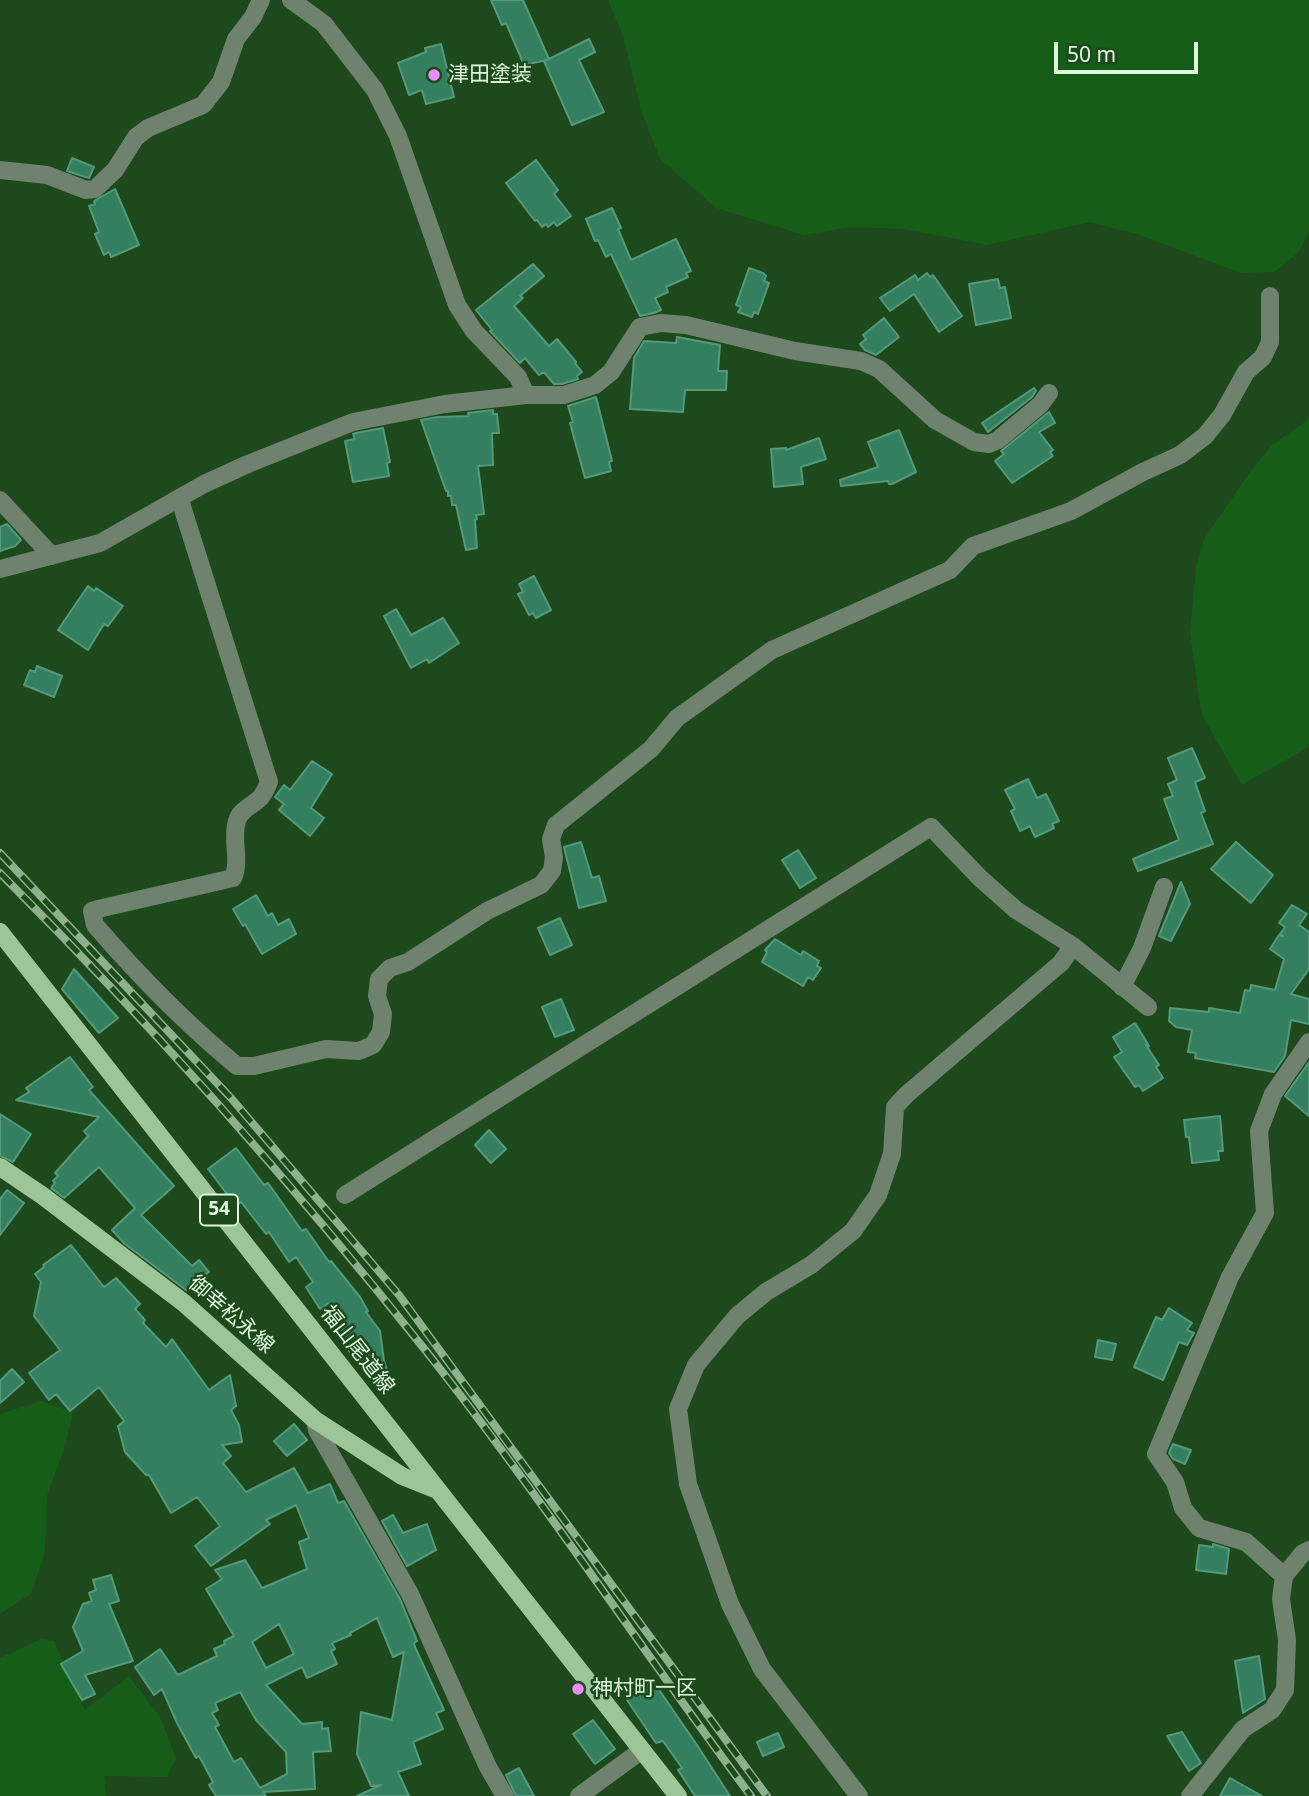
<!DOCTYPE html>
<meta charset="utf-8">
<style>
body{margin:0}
#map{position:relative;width:1309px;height:1796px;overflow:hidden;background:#1d491c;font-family:"Noto Sans",sans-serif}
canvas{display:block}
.scale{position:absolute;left:1054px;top:42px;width:144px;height:32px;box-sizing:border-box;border:4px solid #dff8dd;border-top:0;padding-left:9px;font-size:21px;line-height:24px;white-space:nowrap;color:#dff8dd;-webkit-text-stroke:5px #1d491c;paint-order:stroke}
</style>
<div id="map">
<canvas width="1309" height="1796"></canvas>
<div class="scale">50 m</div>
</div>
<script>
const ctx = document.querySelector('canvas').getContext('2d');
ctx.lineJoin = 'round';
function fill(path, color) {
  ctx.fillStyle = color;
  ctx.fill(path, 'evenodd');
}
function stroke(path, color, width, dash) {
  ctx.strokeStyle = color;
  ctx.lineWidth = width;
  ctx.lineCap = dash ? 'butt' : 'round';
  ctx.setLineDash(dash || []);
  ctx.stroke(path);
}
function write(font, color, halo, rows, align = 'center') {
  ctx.font = font + ' "Noto Sans","Noto Sans JP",sans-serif';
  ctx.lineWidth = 5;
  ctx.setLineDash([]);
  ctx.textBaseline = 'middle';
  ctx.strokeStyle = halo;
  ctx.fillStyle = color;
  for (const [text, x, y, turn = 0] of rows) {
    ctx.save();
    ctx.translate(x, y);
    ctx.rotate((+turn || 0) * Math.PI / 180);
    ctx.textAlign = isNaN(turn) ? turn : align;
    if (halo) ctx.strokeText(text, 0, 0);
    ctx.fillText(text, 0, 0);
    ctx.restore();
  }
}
const green = new Path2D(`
 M608,0H1309V231L1298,253L1274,272L1241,273L1137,234L1090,222L987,245L904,229L852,227L804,235L716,208L660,159L642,113L623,36Z
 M1309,419V747L1242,785L1204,719L1200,704L1190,632L1196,567L1204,539L1252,469L1272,445Z
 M41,1401L73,1412L65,1446L47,1496L45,1552L31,1594L0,1614V1414Z
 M41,1639L54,1641L85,1710L129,1676L160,1717L176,1758L167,1777L104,1776L106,1796H0V1658Z`);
const building = new Path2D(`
 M491,0H523L549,59L589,39L595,52L579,60L604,112L572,125L544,61L547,60L524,65L506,23L502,25Z
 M441,44L454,97L426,104L422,90L409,95L398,63L426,52L425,48Z
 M72,158L94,167L89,178L67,171Z
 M536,160L558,190L554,194L571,216L557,226L554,222L548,227L546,224L542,227L537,220L535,221L506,183Z
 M115,189L139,245L111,257L109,252L104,255L95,234L99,232L89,206L95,204L94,201Z
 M612,208L621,228L618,229L631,260L676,239L691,271L686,273L688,277L666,287L668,292L655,298L661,310L654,313L640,316L611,254L606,257L598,240L595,241L586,219Z
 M533,264L544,276L520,296L523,298L514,306L549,346L557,339L576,362L575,363L582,372L577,376L578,379L562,384H554L544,372L539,375L525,358L520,363L490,331L492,330L476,310Z
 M749,268L763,273L766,276L764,281L769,283L758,314L754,312L752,317L738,312L741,307L736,305Z
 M927,273L930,277L933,275L962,316L939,332L914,294L890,311L880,298L915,275L918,280Z
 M998,279L1000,288L1005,287L1011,318L976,325L969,284Z
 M884,318L899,337L876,355L865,350L860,344L866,339L863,335Z
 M677,337L720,345L718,371H727L726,390H685L683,412L630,409L634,358L644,341L676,343Z
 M1034,388L1036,391L1032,397L988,432L982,423Z
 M596,397L612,461L609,462L611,471L585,478L570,423L573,422L568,406Z
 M493,410V414H497L499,433H492L493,465L478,466L484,514L476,515L477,519L475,520L477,548L466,550L456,505H452L451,496H448V491H446L421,420L438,417L469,416L468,413Z
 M1049,412L1055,423L1039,432L1053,450L1050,452L1053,456L1012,483L995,461L1004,454L1001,451Z
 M383,428L390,462L387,463L389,476L353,482L345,441L355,439L353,434L356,433Z
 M899,430L916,472L892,484H889L888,481L841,486L840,480L878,467L868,442Z
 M819,438L826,459L801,467L803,484L774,487L771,449L786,448V450Z
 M7,524L21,540L15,546L0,551V527Z
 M534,576L551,610L536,618L533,613L529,615L518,594L523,592L519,584Z
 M88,586L94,591L96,588L123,606L108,626L104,624L88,650L58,630Z
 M396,609L411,635L443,618L459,643L429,663L427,659L411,668L384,616Z
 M37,666L62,676L54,697L24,685L30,670L35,672Z
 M1192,748L1205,778L1195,782L1205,811L1201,813L1213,844L1138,871L1133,859L1179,840L1164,799L1173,796L1168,784L1177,780L1168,758Z
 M312,761L332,774L311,808L324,818L310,836L279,810L284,804L275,797L284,785L290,790Z
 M1028,779L1037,798L1046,794L1059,821L1052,824L1054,828L1035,837L1030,826L1020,831L1011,811L1015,809L1005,790Z
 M581,842L592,878L599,876L606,901L579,908L564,847Z
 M1236,842L1273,875L1251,903L1211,869Z
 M798,850L816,878L800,888L782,860Z
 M1181,882L1190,904L1171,941L1159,936Z
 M256,895L268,916L272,913L278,925L289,919L296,934L262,954L245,924L243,926L233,909Z
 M1292,905L1307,914L1299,925L1309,932V969L1291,994L1309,999V1024L1291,1020L1285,1056L1274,1072L1195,1058L1196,1053L1188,1052L1192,1030L1176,1027L1169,1021L1170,1008L1209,1012V1008L1240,1013L1245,990L1250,991L1251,985L1275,990L1284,959L1270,949L1279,935L1283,936L1280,934L1285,927L1279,923Z
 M560,918L572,945L550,955L538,928Z
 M775,939L801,955L803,951L819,961L817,966L821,968L813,980L808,977L803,986L762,962L767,952L765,950Z
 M74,969L118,1018L99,1033L62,989Z
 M561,999L574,1030L555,1037L542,1007Z
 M1135,1023L1149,1046L1146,1045L1159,1065L1156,1067L1163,1078L1143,1091L1139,1085L1135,1087L1114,1057L1122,1052L1113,1037Z
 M70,1057L93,1087L89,1090L174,1186L141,1215L192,1266L199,1260L209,1272L186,1290L125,1244L112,1230L135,1208L99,1167L64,1198L51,1188L55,1183L53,1181L58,1176L55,1173L88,1136L84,1131L99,1117L16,1100L29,1092L26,1088Z
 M1309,1062V1116L1285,1096Z
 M0,1114L31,1134L13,1162L0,1156Z
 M1220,1116L1223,1151H1218L1219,1160L1192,1163L1189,1137H1186L1184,1120Z
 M489,1130L506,1149L491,1163L475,1145Z
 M236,1148L264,1185L268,1183L302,1231L306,1229L329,1262L331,1261L360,1297L368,1311L366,1312L380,1331L384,1361L393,1387L378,1390L336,1333L344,1328L329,1303L320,1309L306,1287L313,1282L296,1257L289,1262L269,1232L266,1234L241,1202L236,1206L208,1169Z
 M7,1190L24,1203L0,1235V1199Z
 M71,1245L104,1287L116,1278L140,1304L135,1309L145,1320L143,1323L166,1347L172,1339L209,1390L230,1375L236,1406L231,1410L239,1425L242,1442L222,1445L231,1456L223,1463L246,1492L294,1468L308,1493L330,1484L338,1503L344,1501L400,1599L417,1641L414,1643L415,1647L444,1710L436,1713L443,1729L413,1742L421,1764L398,1772L409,1796H357L381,1785L371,1786L357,1754L361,1712L392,1720L404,1652L393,1657L377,1618L350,1633L351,1635L332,1643L335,1649L331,1651L337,1664L307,1678L302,1667L266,1685L302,1724L322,1722V1729L328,1728L331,1751L313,1752L315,1789L263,1792L266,1796H216L209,1785L213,1782L199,1756L196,1758L177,1723L162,1689L154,1695L135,1667L160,1649L178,1675L217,1656L214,1649L225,1644L224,1641L234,1636L206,1589L222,1579L215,1570L245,1560L262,1588L307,1569L299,1542L309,1538L296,1505L266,1520L270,1524L211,1566L195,1546L220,1526L197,1497L171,1513L149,1475H146L125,1452L118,1426L124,1421L99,1387L70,1411L56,1394L49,1400L29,1373L60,1350L34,1316L41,1282L35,1274L44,1267L43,1265ZM279,1624L294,1654L266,1668L252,1642ZM240,1692L256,1720L286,1752L287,1774L260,1788L241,1758L234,1762L215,1727L219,1725L212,1713L218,1710L215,1703Z
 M1169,1308L1192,1323L1187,1330L1194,1333L1187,1345L1179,1342L1163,1380L1134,1367L1156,1317L1162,1320Z
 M1098,1340L1116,1344L1112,1360L1095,1357Z
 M12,1369L24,1382L0,1403V1381Z
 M294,1424L307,1440L287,1456L274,1441Z
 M1173,1444L1191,1450L1185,1464L1173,1459L1169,1453Z
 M393,1515L403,1533L427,1524L436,1550L407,1566L382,1521Z
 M1213,1544L1229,1549L1226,1574L1196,1570L1199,1545L1213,1547Z
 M111,1575L119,1601L109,1604L133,1661L85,1675L95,1694L82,1700L61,1664L83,1651L73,1627L83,1604L92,1601L89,1593L96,1590L93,1580Z
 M1259,1656L1265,1699L1243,1713L1235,1661Z
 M653,1681L695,1742L730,1796H695L678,1770L682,1768L663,1741L656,1743L627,1700Z
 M593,1720L615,1749L595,1764L573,1734Z
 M1182,1732L1201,1763L1189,1771L1167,1736Z
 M778,1733L784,1747L763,1756L757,1742Z
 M519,1768L534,1796H516L506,1775Z
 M1230,1778L1262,1796H1220Z`);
const minor = new Path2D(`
 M291,0L324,24L375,90L398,136L457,305L474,331L518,377L526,395
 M0,170L47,175L86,190L95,189L115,170L136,137L148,128L203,105L221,82L236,39L253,17L261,0
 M0,500L52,556
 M180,500L269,782C267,787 264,793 261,797C253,806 240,809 237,821C231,840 241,860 233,878L98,909L92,911L95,925C139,976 185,1023 237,1066H254L326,1049L359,1051L373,1045L381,1032L383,1014L377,996L379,979L390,968L408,962L487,911L541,885L552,871L554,857L551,839L556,825L651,749L677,718L772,650L950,570L973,546L1071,511L1143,472L1180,455L1205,436L1222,415L1246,372L1263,357L1270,342V296
 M0,569L100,543L204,484L248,464L353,422L445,404L526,395H564L595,385L611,372L640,327L661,323L686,325L795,351L861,361L879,369L935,420L974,442L989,444L998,440L1040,405L1049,393
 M1122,987L1142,948L1164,887
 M345,1195L931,827L980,878L1016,910L1073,946L1148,1007
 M315,1420L317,1430L410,1594L488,1767L505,1796
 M1284,1576L1246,1542L1199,1528L1183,1508L1175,1482L1156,1454L1230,1277L1265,1213L1259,1131L1273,1094L1309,1042
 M579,1796L642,1750
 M859,1796L762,1669L730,1604L688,1484L678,1409L696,1365L737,1316L766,1292L811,1265L853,1231L878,1195L892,1154L895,1107L906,1095L1061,963L1073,946
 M1190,1796L1243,1729L1272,1710L1285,1690L1287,1640L1281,1599L1284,1576L1303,1553L1309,1550`);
const major = new Path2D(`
 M0,932L678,1796
 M0,1167L43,1196L184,1303L315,1420L402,1476L437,1490`);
const rail = new Path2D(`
 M0,853L231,1098L399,1295L767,1796
 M0,873C151,1024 293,1184 426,1351C540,1495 641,1649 751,1796`);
const markers = [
 [434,75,7,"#ed8cf9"],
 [578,1689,7,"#ed8cf9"]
];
const shields = [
 [219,1210,38]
];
const shieldNames = [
 ["54",219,1210]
];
const poiNames = [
 ["津田塗装",448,75],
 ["神村町一区",592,1689]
];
const streetNames = [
 ["御幸松永線",231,1315,41],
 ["福山尾道線",357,1350,52]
];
fill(green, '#165d17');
fill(building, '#347f60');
stroke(building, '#539a7a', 2);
stroke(minor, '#6e826d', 18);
stroke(major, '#9cc599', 18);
stroke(rail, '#8fb08d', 8);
stroke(rail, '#1d491c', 5, [16]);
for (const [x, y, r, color] of markers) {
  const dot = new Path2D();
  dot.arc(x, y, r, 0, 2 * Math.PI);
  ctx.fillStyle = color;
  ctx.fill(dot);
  stroke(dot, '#1d491c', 2.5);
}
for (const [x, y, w] of shields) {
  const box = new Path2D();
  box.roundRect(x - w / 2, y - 15.5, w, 31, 5);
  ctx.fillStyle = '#1d491c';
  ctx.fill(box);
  stroke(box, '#dff8dd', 2);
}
write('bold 19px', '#dff8dd', null, shieldNames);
write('21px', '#dff8dd', '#1d491c', poiNames, 'left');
write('21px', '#dff8dd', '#1d491c', streetNames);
</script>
